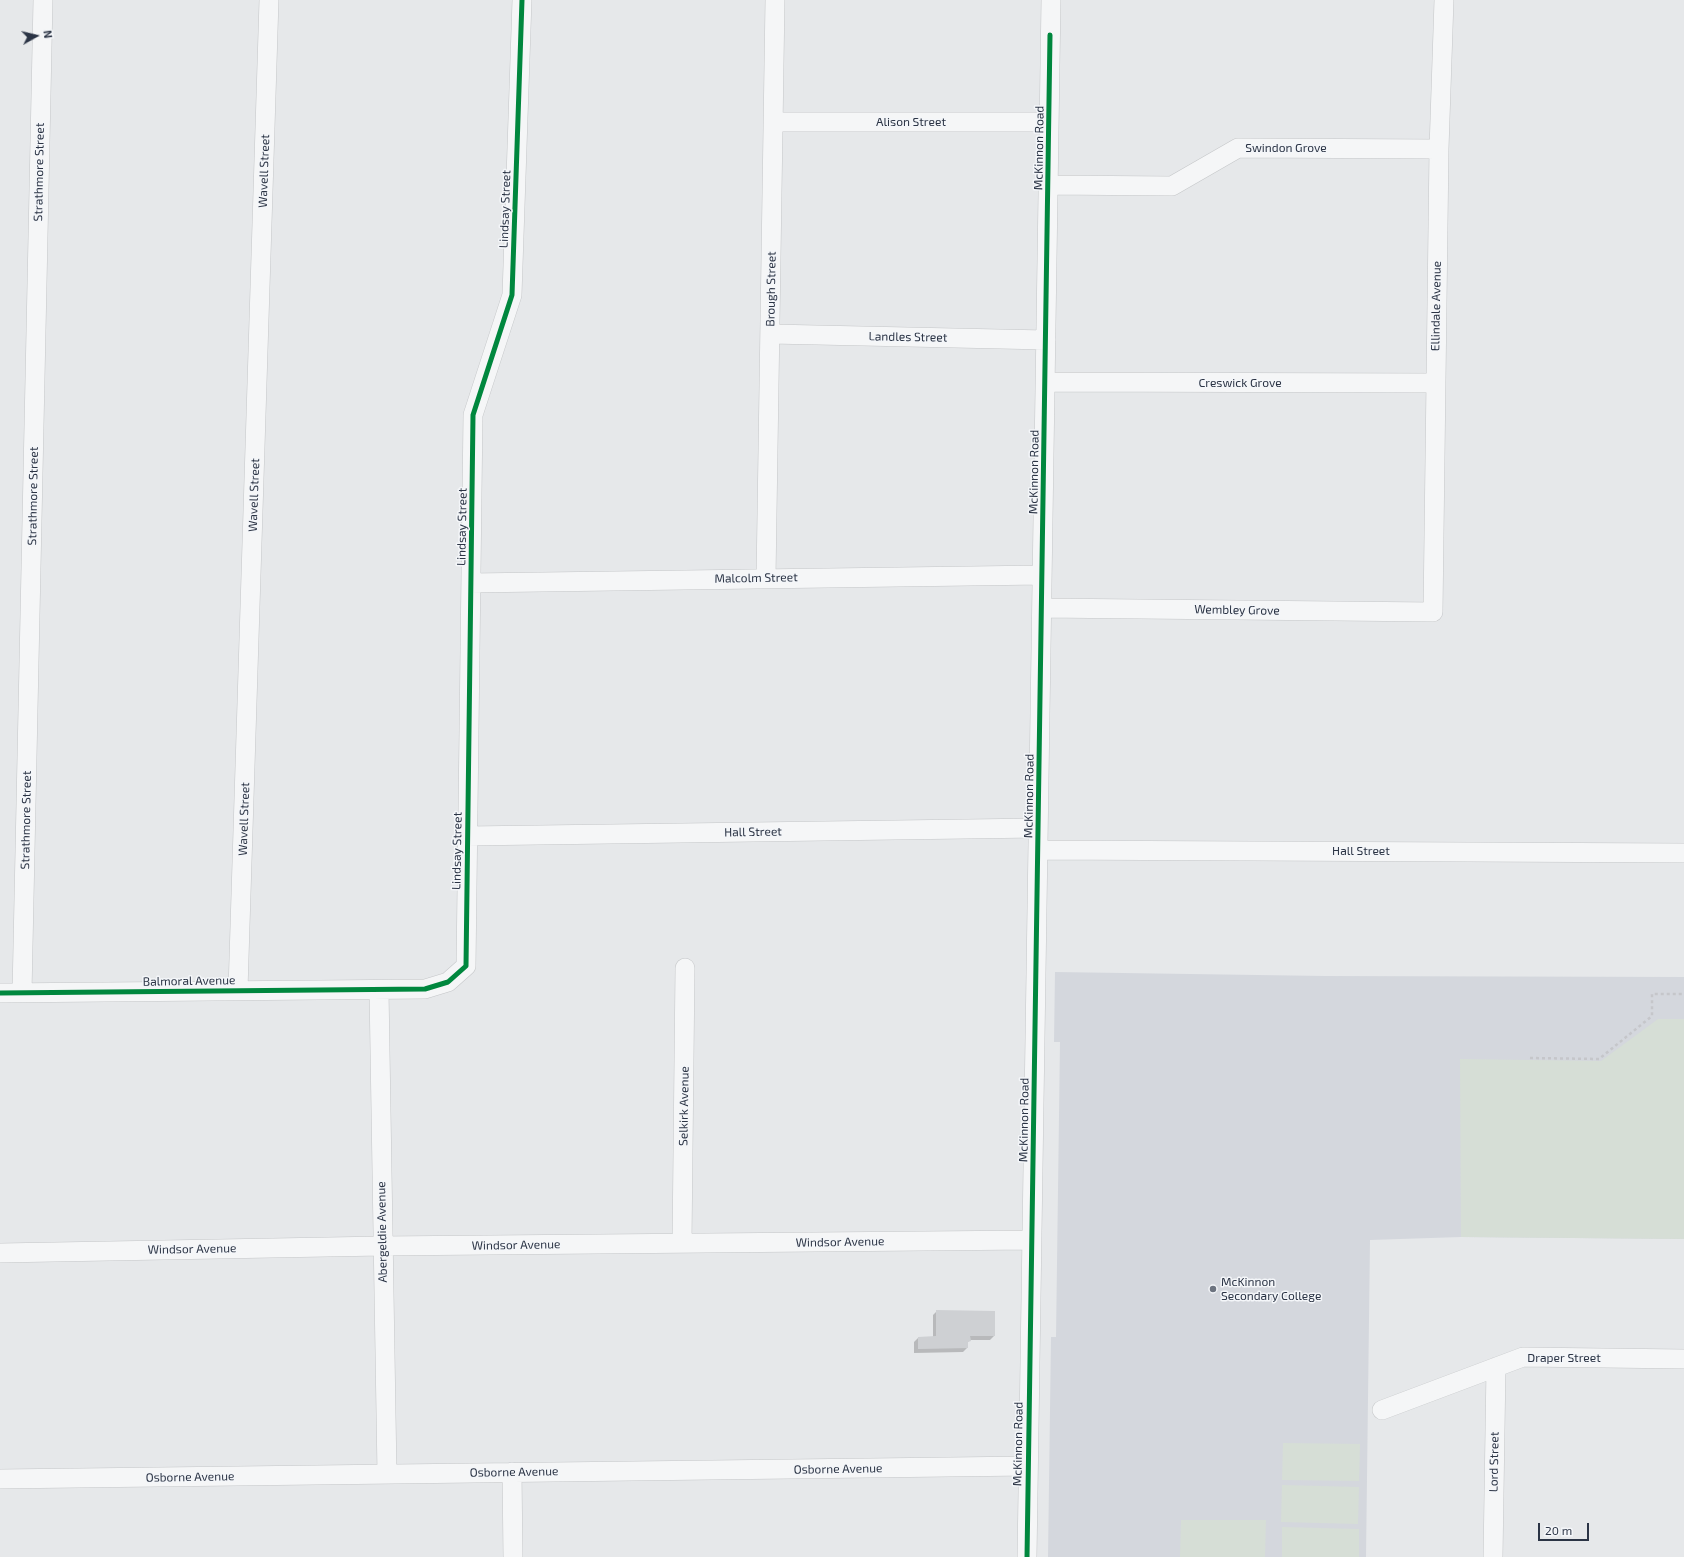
<!DOCTYPE html>
<style>
body{margin:0}
#map{position:relative;width:1684px;height:1557px;overflow:hidden;background:#e6e8ea;font-family:"Exo 2",sans-serif}
canvas{display:block}
.north{position:absolute;left:16px;top:16px;width:40px;height:40px;-webkit-text-stroke:3px #f4f6f9;paint-order:stroke;rotate:82deg;font-size:11px;font-weight:700;line-height:16px;text-align:center;color:#2b3445}
.north::after{content:'';display:block;margin:auto;width:14px;height:18px;background:#2b3445;clip-path:polygon(50% 0,100% 100%,50% 72%,0 100%)}
.scale{position:absolute;left:1538px;top:1523px;width:51px;height:18px;box-sizing:border-box;border:2px solid #2b3445;border-top:0;padding-left:5px;font-size:12px;line-height:14px;white-space:nowrap;color:#2b3445;-webkit-text-stroke:3px #f4f6f9;paint-order:stroke}
</style>
<div id="map">
<canvas width="1684" height="1557"></canvas>
<div class="north">N</div>
<div class="scale">20 m</div>
</div>
<script>
const ctx = document.querySelector('canvas').getContext('2d');
ctx.lineJoin = 'round';
function fill(path, color) {
  ctx.fillStyle = color;
  ctx.fill(path, 'evenodd');
}
function stroke(path, color, width, dash) {
  ctx.strokeStyle = color;
  ctx.lineWidth = width;
  ctx.lineCap = dash ? 'butt' : 'round';
  ctx.setLineDash(dash || []);
  ctx.stroke(path);
}
function write(font, color, halo, rows, align = 'center') {
  ctx.font = font + ' "Exo 2",sans-serif';
  ctx.lineWidth = 3;
  ctx.setLineDash([]);
  ctx.textBaseline = 'middle';
  ctx.strokeStyle = halo;
  ctx.fillStyle = color;
  for (const [text, x, y, turn = 0] of rows) {
    ctx.save();
    ctx.translate(x, y);
    ctx.rotate((+turn || 0) * Math.PI / 180);
    ctx.textAlign = isNaN(turn) ? turn : align;
    if (halo) ctx.strokeText(text, 0, 0);
    ctx.fillText(text, 0, 0);
    ctx.restore();
  }
}
const built = new Path2D(`
 M1055,972L1325,976L1684,977V1239L1461,1237L1370,1240L1366,1557H1048L1051,1337H1056L1060,1042H1054Z`);
const green = new Path2D(`
 M1658,1019H1684V1239L1461,1237L1460,1059L1601,1061Z
 M1283,1443L1360,1444L1359,1481L1282,1480Z
 M1282,1485L1359,1487L1358,1524L1281,1522Z
 M1181,1520H1266L1265,1557H1180Z
 M1282,1527L1359,1529V1557H1282Z`);
const shadow = new Path2D(`
 M937,1311L994,1312V1336L990,1340H970L967,1343V1348L963,1352L914,1353V1342L918,1338L933,1337V1315Z`);
const building = new Path2D(`
 M936,1310L995,1311V1336H970L971,1341L968,1342V1348L918,1349V1337L936,1336Z`);
const path = new Path2D(`
 M1530,1058L1599,1059L1652,1016V994H1684`);
const minor = new Path2D(`
 M774,122H1049
 M1048,185L1172,186L1238,148L1439,149
 M771,334L1046,340
 M1045,382L1435,383
 M766,578L775,0
 M471,583L1042,575
 M1042,608L1433,612L1439,149L1444,0
 M468,836L1038,828
 M1038,850L1684,853
 M238,990L269,0
 M379,990L387,1474
 M0,993L425,989L448,982L466,966L473,415L512,295L522,0
 M22,993L43,0
 M682,1243L685,968
 M0,1253L382,1246L1032,1240
 M1382,1410L1523,1357L1684,1359
 M512,1472L513,1557
 M0,1479L1028,1466
 M1027,1557L1051,0
 M1493,1557L1496,1367`);
const cycleway = new Path2D(`
 M0,993L425,989L448,982L466,966L473,415L512,295L522,0
 M1027,1557L1050,35`);
const markers = [
 [1213,1289,4,"#6c737f"]
];
const streetNames = [
 ["Alison Street",911,122],
 ["McKinnon Road",1039,148,-89],
 ["Swindon Grove",1286,148],
 ["Wavell Street",264,171,-88],
 ["Strathmore Street",39,172,-89],
 ["Lindsay Street",505,209,-88],
 ["Brough Street",771,289,-89],
 ["Ellindale Avenue",1436,306,-89],
 ["Landles Street",908,337,1],
 ["Creswick Grove",1240,383],
 ["McKinnon Road",1034,472,-89],
 ["Wavell Street",254,495,-88],
 ["Strathmore Street",33,496,-89],
 ["Lindsay Street",462,527,-89],
 ["Malcolm Street",756,578,-1],
 ["Wembley Grove",1237,610,1],
 ["McKinnon Road",1029,796,-89],
 ["Wavell Street",244,819,-88],
 ["Strathmore Street",26,820,-89],
 ["Hall Street",753,832,-1],
 ["Lindsay Street",457,851,-89],
 ["Hall Street",1361,851],
 ["Balmoral Avenue",189,981,-1],
 ["Selkirk Avenue",684,1106,-89],
 ["McKinnon Road",1024,1120,-89],
 ["Abergeldie Avenue",382,1232,-91],
 ["Windsor Avenue",840,1242,-1],
 ["Windsor Avenue",516,1245,-1],
 ["Windsor Avenue",192,1249,-1],
 ["Draper Street",1564,1358],
 ["McKinnon Road",1018,1444,-89],
 ["Lord Street",1494,1462,-89],
 ["Osborne Avenue",838,1469,-1],
 ["Osborne Avenue",514,1472,-1],
 ["Osborne Avenue",190,1477,-1]
];
const poiNames = [
 ["McKinnon",1221,1282],
 ["Secondary College",1221,1296]
];
fill(built, '#d4d7dd');
fill(green, '#d6ded6');
fill(shadow, '#0003');
fill(building, '#ced0d3');
stroke(minor, '#c4c6c8', 20);
stroke(path, '#c5c6ca', 2.5, [3, 3]);
stroke(minor, '#f5f6f7', 19);
stroke(cycleway, '#00873e', 5);
for (const [x, y, r, color] of markers) {
  const dot = new Path2D();
  dot.arc(x, y, r, 0, 2 * Math.PI);
  ctx.fillStyle = color;
  ctx.fill(dot);
  stroke(dot, '#f4f6f9', 1.5);
}
write('12px', '#2b3445', '#f4f6f9', streetNames);
write('12px', '#2b3445', '#f4f6f9', poiNames, 'left');
</script>
